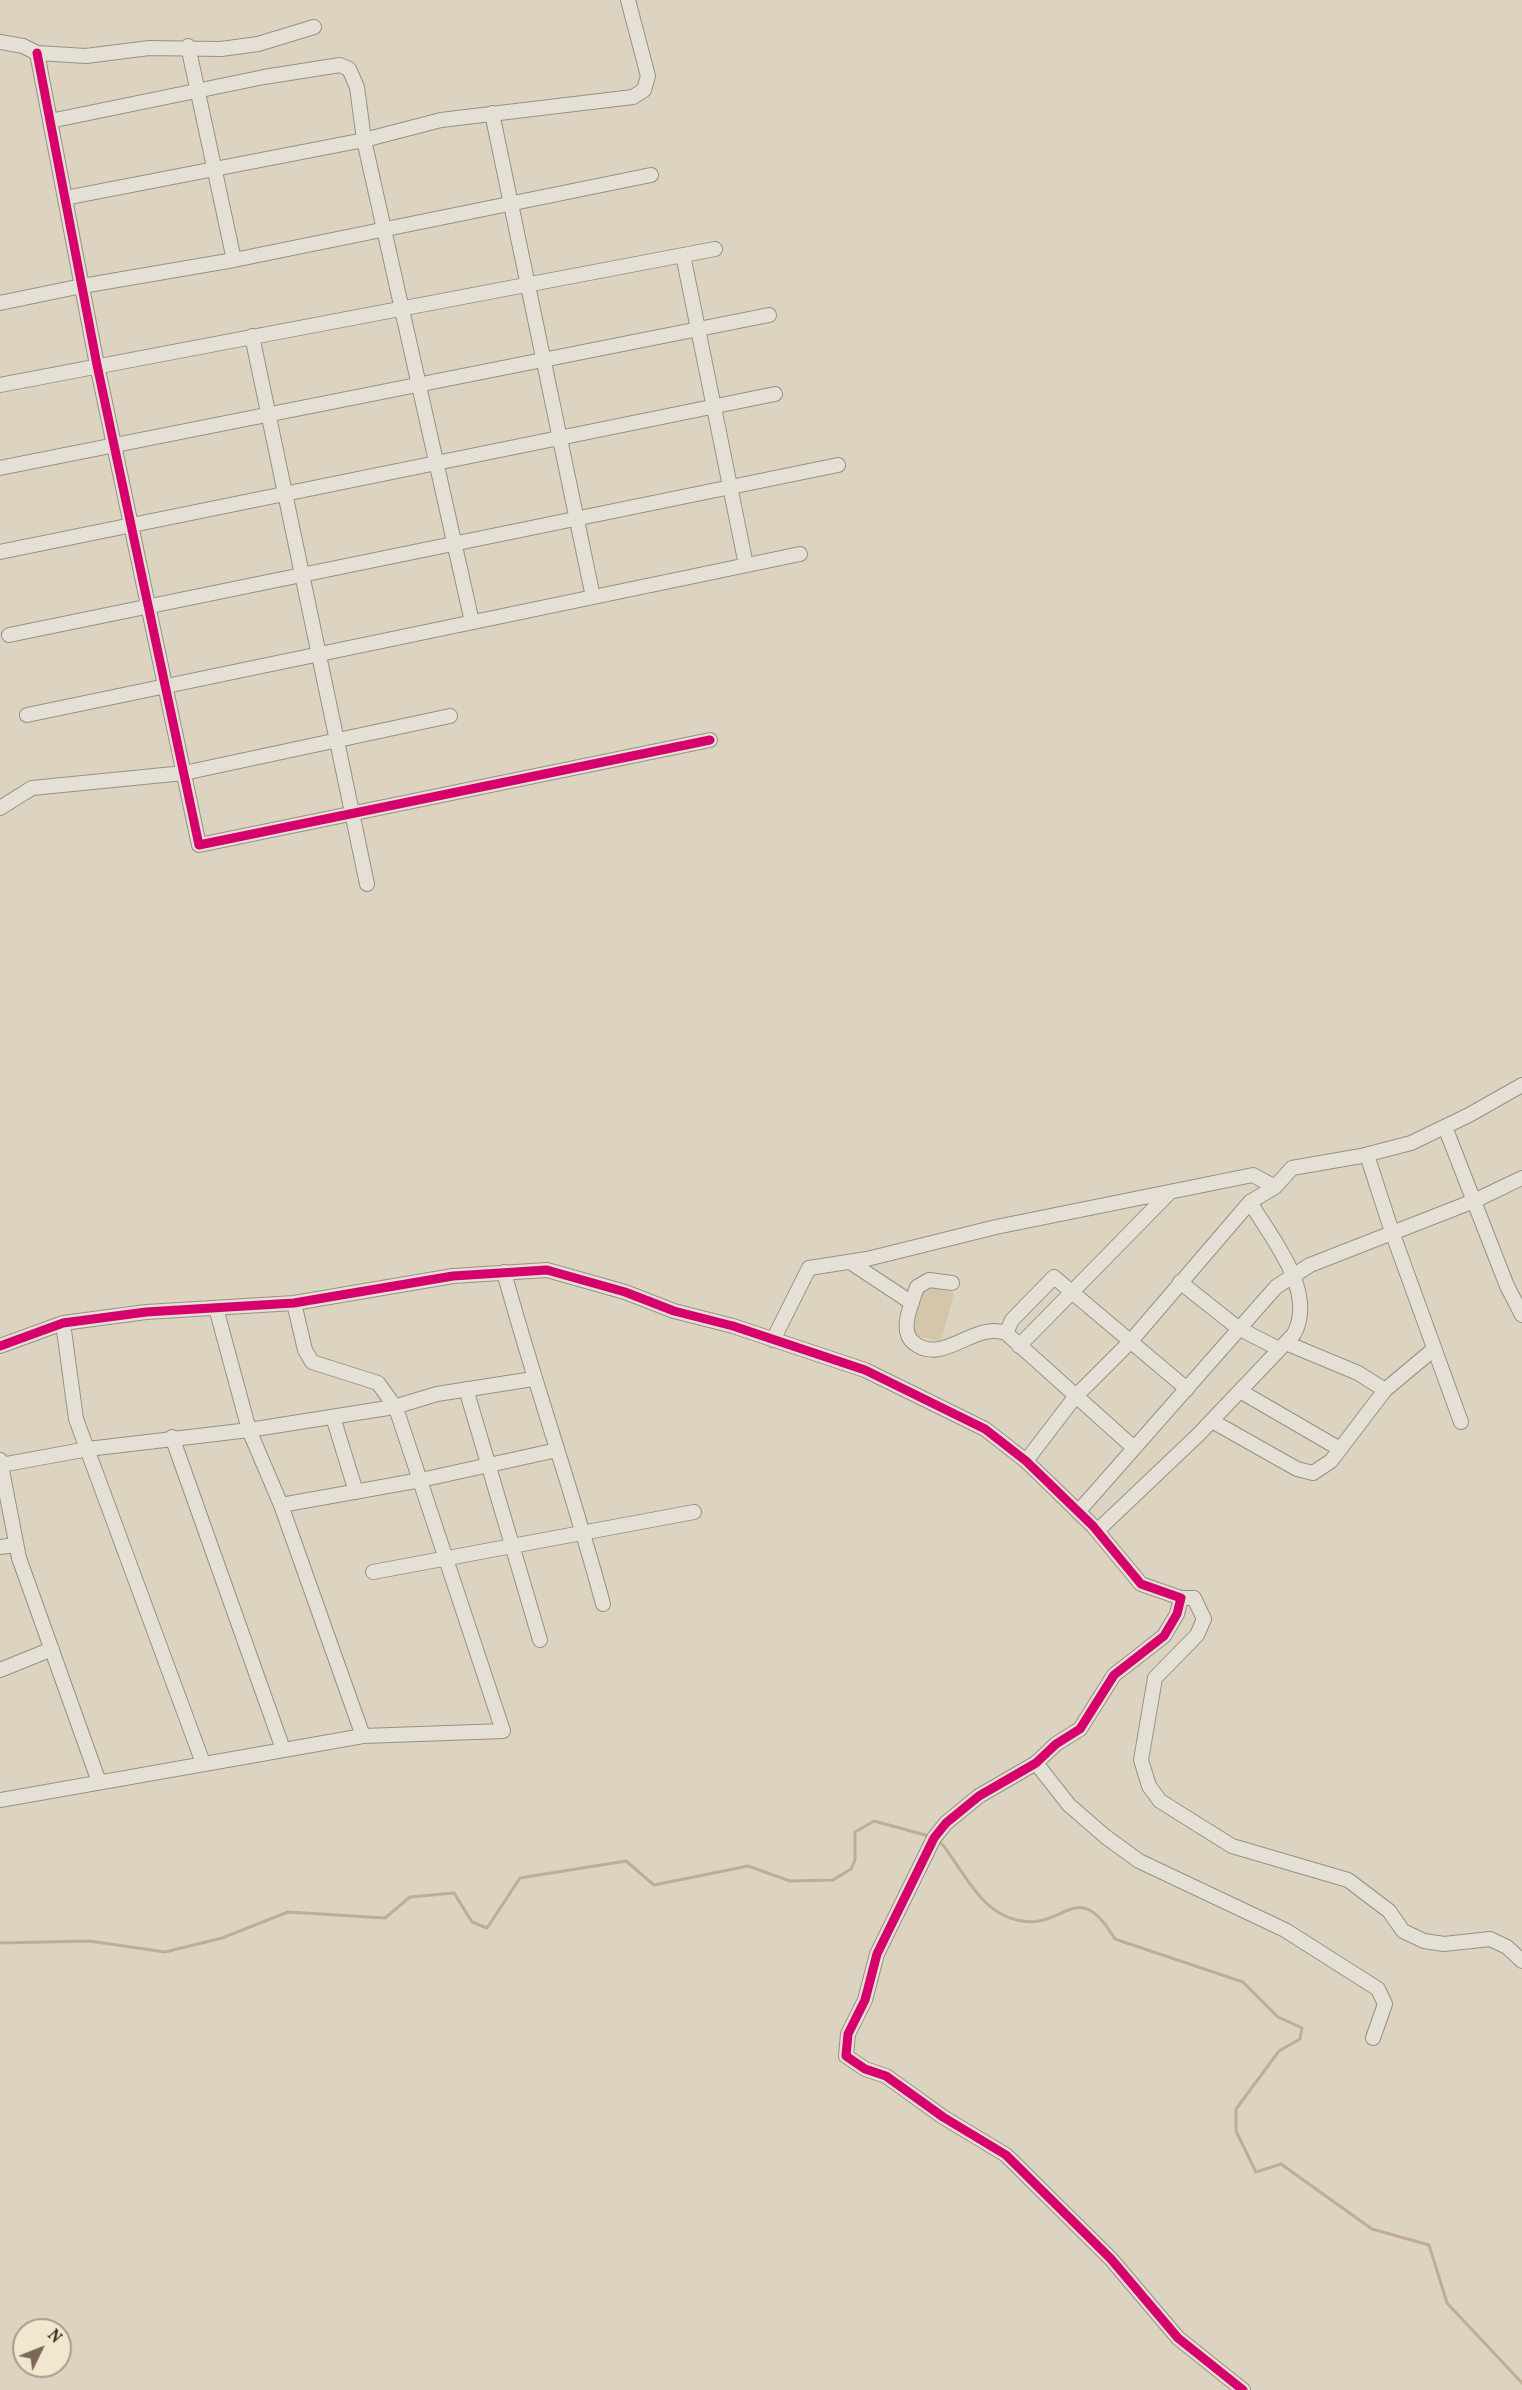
<!DOCTYPE html>
<style>
body{margin:0}
#map{position:relative;width:1522px;height:2390px;overflow:hidden;background:#dcd4c0;font-family:Vollkorn,serif}
canvas{display:block}
.north{position:absolute;left:12px;top:2318px;width:60px;height:60px;box-sizing:border-box;background:#f1e6ce;border:2px solid #ad9b89;border-radius:50%;rotate:47deg;font-size:16px;font-weight:700;line-height:24px;text-align:center;color:#462b21}
.north::after{content:'';display:block;margin:auto;width:21px;height:27px;background:#7a6659;clip-path:polygon(50% 0,100% 100%,50% 72%,0 100%)}
</style>
<div id="map">
<canvas width="1522" height="2390"></canvas>
<div class="north">N</div>
</div>
<script>
const ctx = document.querySelector('canvas').getContext('2d');
ctx.lineJoin = 'round';
function fill(path, color) {
  ctx.fillStyle = color;
  ctx.fill(path, 'evenodd');
}
function stroke(path, color, width, dash) {
  ctx.strokeStyle = color;
  ctx.lineWidth = width;
  ctx.lineCap = dash ? 'butt' : 'round';
  ctx.setLineDash(dash || []);
  ctx.stroke(path);
}
const green = new Path2D(`
 M923,1285L954,1293L941,1342L911,1334Z`);
const stream = new Path2D(`
 M937,1840C944,1844 948,1852 952,1858C970,1883 985,1913 1017,1920C1065,1932 1076,1874 1115,1939L1243,1982L1278,2017L1302,2028L1300,2039L1279,2051L1236,2109V2131L1256,2172L1281,2164L1372,2229L1429,2245L1447,2303L1522,2383
 M0,1943L89,1941L165,1952L222,1938L288,1912L385,1918L410,1897L454,1893L472,1922L487,1928L520,1878L626,1861L654,1885L748,1866L790,1881L833,1880L851,1869L855,1860V1832L874,1821L929,1836`);
const minor = new Path2D(`
 M0,42L23,46L37,53L86,56L149,48L221,49L258,44L314,27
 M188,46L234,260
 M37,53L97,365L199,845L710,740
 M492,113L593,597
 M50,121L264,77L340,65L349,69L357,87L364,140L441,120L633,97L644,90L648,76L628,0
 M65,198L364,140L472,622
 M683,255L746,565
 M0,303L82,286L234,260L651,175
 M252,336L367,884
 M0,385L715,249
 M0,468L769,315
 M0,552L775,394
 M9,635L838,465
 M27,715L800,554
 M0,808L32,788L184,773L450,716
 M1445,1127L1507,1286L1522,1315
 M1367,1155L1392,1232L1461,1422
 M850,1262L912,1303
 M504,1272C534,1383 573,1492 603,1604
 M1180,1282L1238,1328L1279,1349
 M952,1283L929,1280L917,1287C912,1303 898,1331 914,1343C943,1366 974,1321 1006,1333
 M216,1308L249,1430L281,1505L363,1736
 M63,1323L76,1419L203,1763
 M773,1340L809,1268L867,1259L996,1227L1253,1175L1275,1187L1292,1168L1361,1156L1411,1143L1469,1115L1522,1085
 M1286,1343L1358,1373L1385,1390
 M0,1346L63,1323L146,1312L294,1303L453,1276L547,1270L625,1292L674,1311L733,1326L865,1370L985,1429L1026,1461L1093,1526L1141,1584L1181,1598L1177,1614L1164,1636L1114,1675L1080,1729L1056,1744L1036,1763L979,1796L946,1823L934,1838L877,1954L865,2000L848,2034L846,2056L865,2069L886,2076L943,2117L1006,2155L1111,2259L1178,2338L1243,2390
 M1019,1346L1170,1192
 M466,1389L540,1640
 M1240,1391L1340,1449
 M333,1417L356,1492
 M1212,1421L1297,1469L1313,1473L1331,1461L1385,1390L1434,1349
 M172,1437L283,1749
 M1134,1448L1006,1333L1012,1320L1054,1277L1187,1389
 M0,1460L19,1558L99,1782
 M1026,1461L1075,1397L1131,1341L1250,1202L1275,1187
 M1,1465L88,1449L249,1430L394,1407L437,1394L533,1379
 M281,1505L421,1480L557,1450
 M1078,1512L1276,1287L1310,1265L1474,1201L1522,1178
 M1097,1531L1198,1435L1294,1334C1317,1291 1271,1238 1250,1202
 M0,1547L16,1545
 M373,1572L694,1512
 M1181,1598H1194L1204,1619L1197,1635L1155,1678L1141,1760L1149,1786L1160,1801L1232,1846L1348,1880L1389,1911L1403,1931L1424,1941L1444,1944L1490,1939L1507,1947L1522,1961
 M0,1670L52,1649
 M1036,1763L1069,1805L1106,1837L1139,1861L1285,1930L1378,1989L1385,2004L1373,2038
 M0,1800L363,1736L503,1731L396,1408L378,1383L312,1362L305,1350L294,1303`);
const cycleway = new Path2D(`
 M37,53L97,365L199,845L710,740
 M0,1346L63,1323L146,1312L294,1303L453,1276L547,1270L625,1292L674,1311L733,1326L865,1370L985,1429L1026,1461L1093,1526L1141,1584L1181,1598L1177,1614L1164,1636L1114,1675L1080,1729L1056,1744L1036,1763L979,1796L946,1823L934,1838L877,1954L865,2000L848,2034L846,2056L865,2069L886,2076L943,2117L1006,2155L1111,2259L1178,2338L1243,2390`);
fill(green, '#d4c6ab');
stroke(stream, '#bfae94', 3);
stroke(minor, '#999084', 16);
stroke(minor, '#e4e0d5', 14);
stroke(cycleway, '#d6006c', 9);
</script>
